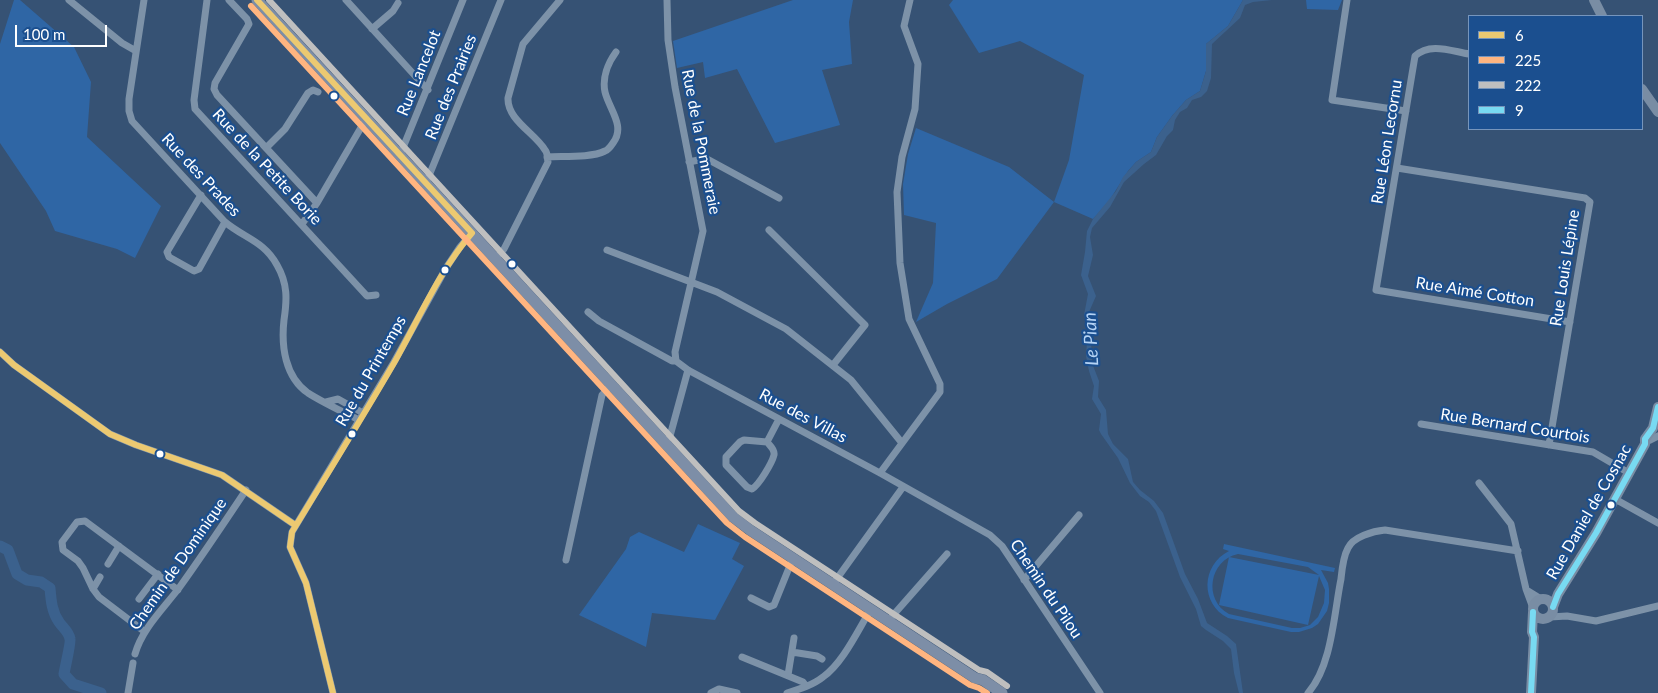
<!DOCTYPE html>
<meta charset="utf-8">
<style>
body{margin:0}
#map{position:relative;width:1658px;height:693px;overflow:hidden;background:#365274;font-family:Lato,sans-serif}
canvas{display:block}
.legend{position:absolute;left:1468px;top:15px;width:175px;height:115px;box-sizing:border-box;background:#1b4f8f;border:1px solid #7695bc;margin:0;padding:6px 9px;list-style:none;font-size:15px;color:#fff}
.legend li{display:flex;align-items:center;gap:10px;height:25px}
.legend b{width:25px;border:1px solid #7695bc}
.scale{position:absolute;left:15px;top:25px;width:92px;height:22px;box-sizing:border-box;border:2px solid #fff;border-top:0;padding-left:6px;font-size:15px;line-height:18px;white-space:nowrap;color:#fff;-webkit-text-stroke:4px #1b4f8f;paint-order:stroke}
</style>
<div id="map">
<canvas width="1658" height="693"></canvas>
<ul class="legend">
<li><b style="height:6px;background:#ecc971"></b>6</li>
<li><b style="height:6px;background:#ffb580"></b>225</li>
<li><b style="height:6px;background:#bfbfbf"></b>222</li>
<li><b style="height:6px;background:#78daf2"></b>9</li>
</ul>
<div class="scale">100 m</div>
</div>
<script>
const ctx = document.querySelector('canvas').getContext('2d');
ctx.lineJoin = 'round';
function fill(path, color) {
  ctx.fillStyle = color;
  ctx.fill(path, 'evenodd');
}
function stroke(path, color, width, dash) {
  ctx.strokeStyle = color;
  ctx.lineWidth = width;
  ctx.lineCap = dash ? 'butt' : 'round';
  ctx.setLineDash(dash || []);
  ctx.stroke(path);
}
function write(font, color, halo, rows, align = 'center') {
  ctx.font = font + ' Lato,sans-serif';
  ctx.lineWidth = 4.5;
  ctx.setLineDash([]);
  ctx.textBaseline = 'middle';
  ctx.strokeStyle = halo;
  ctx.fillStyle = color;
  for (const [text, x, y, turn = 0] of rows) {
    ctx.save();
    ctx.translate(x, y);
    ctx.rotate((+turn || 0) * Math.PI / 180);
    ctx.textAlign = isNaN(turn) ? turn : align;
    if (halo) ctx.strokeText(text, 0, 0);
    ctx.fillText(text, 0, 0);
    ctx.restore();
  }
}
const green = new Path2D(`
 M14,0H20L74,47L91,82L87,137L161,206L135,258L117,249L55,231L46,211L0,143V44Z
 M793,0H853L849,22L852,64L822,70L840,125L775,143L737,69L705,78L703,62L677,68L673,41Z
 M953,0H1243L1228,26L1206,44V71L1200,91L1186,100L1172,116L1157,137L1151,152L1136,162L1128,171L1109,201L1093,219L1054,202L997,279L947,304L916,322L933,283L936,223L904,215L903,184L908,154L916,128L1009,167L1054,202L1069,160L1084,75L1020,41L979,53L949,5Z
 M1306,0H1342L1338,10L1307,9Z
 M698,524L740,543L732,559L744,566L715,620L652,613L646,647L579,615L626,549L630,537L639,532L684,552Z
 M1224,544L1335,568L1334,572L1321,570L1328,583L1329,589V603L1327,611L1318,624L1312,628L1299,632H1291L1228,618C1200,604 1201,565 1229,551L1223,549ZM1238,554L1308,567L1319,575L1229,557L1219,605L1308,625L1319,576L1325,590L1324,603L1318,617L1310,625L1300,628H1292L1229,614C1203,600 1209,560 1238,554Z`);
const water = new Path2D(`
 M1243,0H1272L1253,2L1245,5L1240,18L1212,44L1211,78L1207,91L1201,97L1192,100L1187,108L1180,112L1175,120L1173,130L1167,136L1156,155L1144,164L1124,182L1110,207L1092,228L1090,237L1093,255L1088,276L1096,296L1089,312L1094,324L1091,340L1092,363L1099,381L1098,397L1106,410L1108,434L1113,444L1128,459L1133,482L1140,490L1154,501L1163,513L1185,574L1198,599L1207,623L1227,636L1236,644L1243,693H1239L1234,673L1231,649L1223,641L1206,630L1201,626L1196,609L1180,577L1156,511L1149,502L1140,496L1130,483L1118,458L1101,434L1099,430L1101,414L1092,399L1094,386L1089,371L1086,356L1088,328L1084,315L1088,294L1081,275L1085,252L1087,231L1093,219L1116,191L1123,177L1136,162L1151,152L1157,137L1172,116L1186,100L1200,91L1206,71V44L1228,26Z`);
const river = new Path2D(`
 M0,546L8,550L17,574L27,580L41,582L50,588C51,601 52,612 59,622C63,628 69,632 70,639C71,643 65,667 64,674L73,684L101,693`);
const street = new Path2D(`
 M69,0L122,43L136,51
 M144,0L129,99V111L132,121L225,222C244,238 264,241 277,265C288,284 287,300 284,320C281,346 285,377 308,393C322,402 343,412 359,420
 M207,0L194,100L195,109L367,296L376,295
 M229,0L247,19L249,24L215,83L214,89L217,95L317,203
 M346,0L428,90
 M667,0L668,40L675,87L703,231L675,352L676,361L688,370L880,473L990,535L1002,546L1100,693
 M1347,0L1332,100L1406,111
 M372,29L393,11L398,3
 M1469,54C1451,51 1430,42 1415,56L1376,290L1570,322
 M266,148L285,129L308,93L313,90L318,92
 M400,155L463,0
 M547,157C563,156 591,158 605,151C608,150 611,146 613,143C626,126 609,109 605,92C602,78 608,63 616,52
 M689,162L703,159L709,160L779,198
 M1397,168L1585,198L1590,202L1549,445
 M426,183L501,0
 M201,195L167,252L169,257L194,271L199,269L225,222
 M302,224L317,203L366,119
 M769,230L865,325L833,365
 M607,250L717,292L786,329L851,380L902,443
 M495,259L504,249L548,162C547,158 548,153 545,150C535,133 507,120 508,98L523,44L560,0
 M588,312L599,321L672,361H676
 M0,352L14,365L110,434L136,445L222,475L295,525
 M326,402L338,399L363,413
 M1421,424L1593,452L1629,473
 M744,440L767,442C770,446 775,449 774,455C772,463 759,485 752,489L747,487L726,465V457L740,442Z
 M1650,440L1658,436
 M767,442L779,419
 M664,443L670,436L688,370
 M880,473L940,392V384L909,319L900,263L897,192L902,157L915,109L918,64L904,26L910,0
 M1479,483L1511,524L1526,589L1533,608
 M1615,499L1658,523
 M566,560L602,395L611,385
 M108,564L119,546
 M1024,580L1079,515
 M833,584L903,487
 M93,589L100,577
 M1528,591L1541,599
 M751,598L769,607L774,605L793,558
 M139,599L158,574
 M1550,617L1567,616L1596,621L1658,606
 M888,621L947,554
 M145,632L99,597L93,589L83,568L78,561L63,550L62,542L77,522L85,521L178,590
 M792,652L817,656L822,659
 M135,654C142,629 163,609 179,588C202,556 224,523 246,490
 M742,657L803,682L806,686
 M788,675L794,638
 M128,693L133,663
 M333,693L306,583L290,547L292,532L394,362L446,268L460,247L472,233
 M711,693L719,689L737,693
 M787,693C800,689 813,685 823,677C843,663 858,630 871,609
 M1308,693C1332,666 1334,613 1341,579C1342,569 1343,557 1348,548C1353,537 1373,531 1385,530L1518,551`);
const secondary = new Path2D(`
 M1594,0L1602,16
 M1642,89L1658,112
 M1533 609a10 10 0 1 1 20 0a10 10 0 1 1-20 0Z
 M1553,607L1558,594L1596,533L1645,444V439L1653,428L1658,407
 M1531,693L1534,637L1532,632L1533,612`);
const primary = new Path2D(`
 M257,0L733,517L750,530L975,678L983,680L1002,693`);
const bus1 = new Path2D(`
 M257,0L472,233
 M0,352L14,365L110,434L136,445L222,475L295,525
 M333,693L306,583L290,547L292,532C326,476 361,420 394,363C419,319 439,271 472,233`);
const bus2 = new Path2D(`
 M251,6L727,523L745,537L970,685L979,688L987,693`);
const bus3 = new Path2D(`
 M269,0L739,511L755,523L979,670L987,672L1007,686`);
const bus4 = new Path2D(`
 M1553,607L1558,594L1596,533L1645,444V439L1653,428L1658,407
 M1531,693L1534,637L1532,632L1533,612`);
const markers = [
 [334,96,4.5,"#fff"],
 [512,264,4.5,"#fff"],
 [445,270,4.5,"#fff"],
 [352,434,4.5,"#fff"],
 [160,454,4.5,"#fff"],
 [1611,505,4.5,"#fff"]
];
const streetNames = [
 ["Rue Lancelot",419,73,-68],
 ["Rue des Prairies",451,87,-68],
 ["Rue de la Pommeraie",701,142,79],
 ["Rue Léon Lecornu",1387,142,-81],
 ["Rue de la Petite Borie",267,167,47],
 ["Rue des Prades",201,175,47],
 ["Rue Louis Lépine",1565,268,-81],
 ["Rue Aimé Cotton",1475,292,9],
 ["Rue du Printemps",371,371,-60],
 ["Rue des Villas",803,416,28],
 ["Rue Bernard Courtois",1515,426,9],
 ["Rue Daniel de Cosnac",1589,512,-60],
 ["Chemin de Dominique",178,564,-55],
 ["Chemin du Pilou",1046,589,56]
];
const waterNames = [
 ["Le Pian",1091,339,-93]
];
fill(green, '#2f66a5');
fill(water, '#3b618d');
stroke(river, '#3b618d', 11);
stroke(street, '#7d92a8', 7);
stroke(secondary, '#798da4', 10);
stroke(primary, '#7d8ea7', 11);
stroke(bus1, '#ecc971', 6);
stroke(bus2, '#ffb580', 6);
stroke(bus3, '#bfbfbf', 6);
stroke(bus4, '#78daf2', 6);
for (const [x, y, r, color] of markers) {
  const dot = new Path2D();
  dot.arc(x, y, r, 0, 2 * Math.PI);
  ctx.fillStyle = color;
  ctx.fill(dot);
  stroke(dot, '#1b4f8f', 2);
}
write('16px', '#fff', '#1b4f8f', streetNames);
write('italic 18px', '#b5d3f5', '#1b4f8f', waterNames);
</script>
